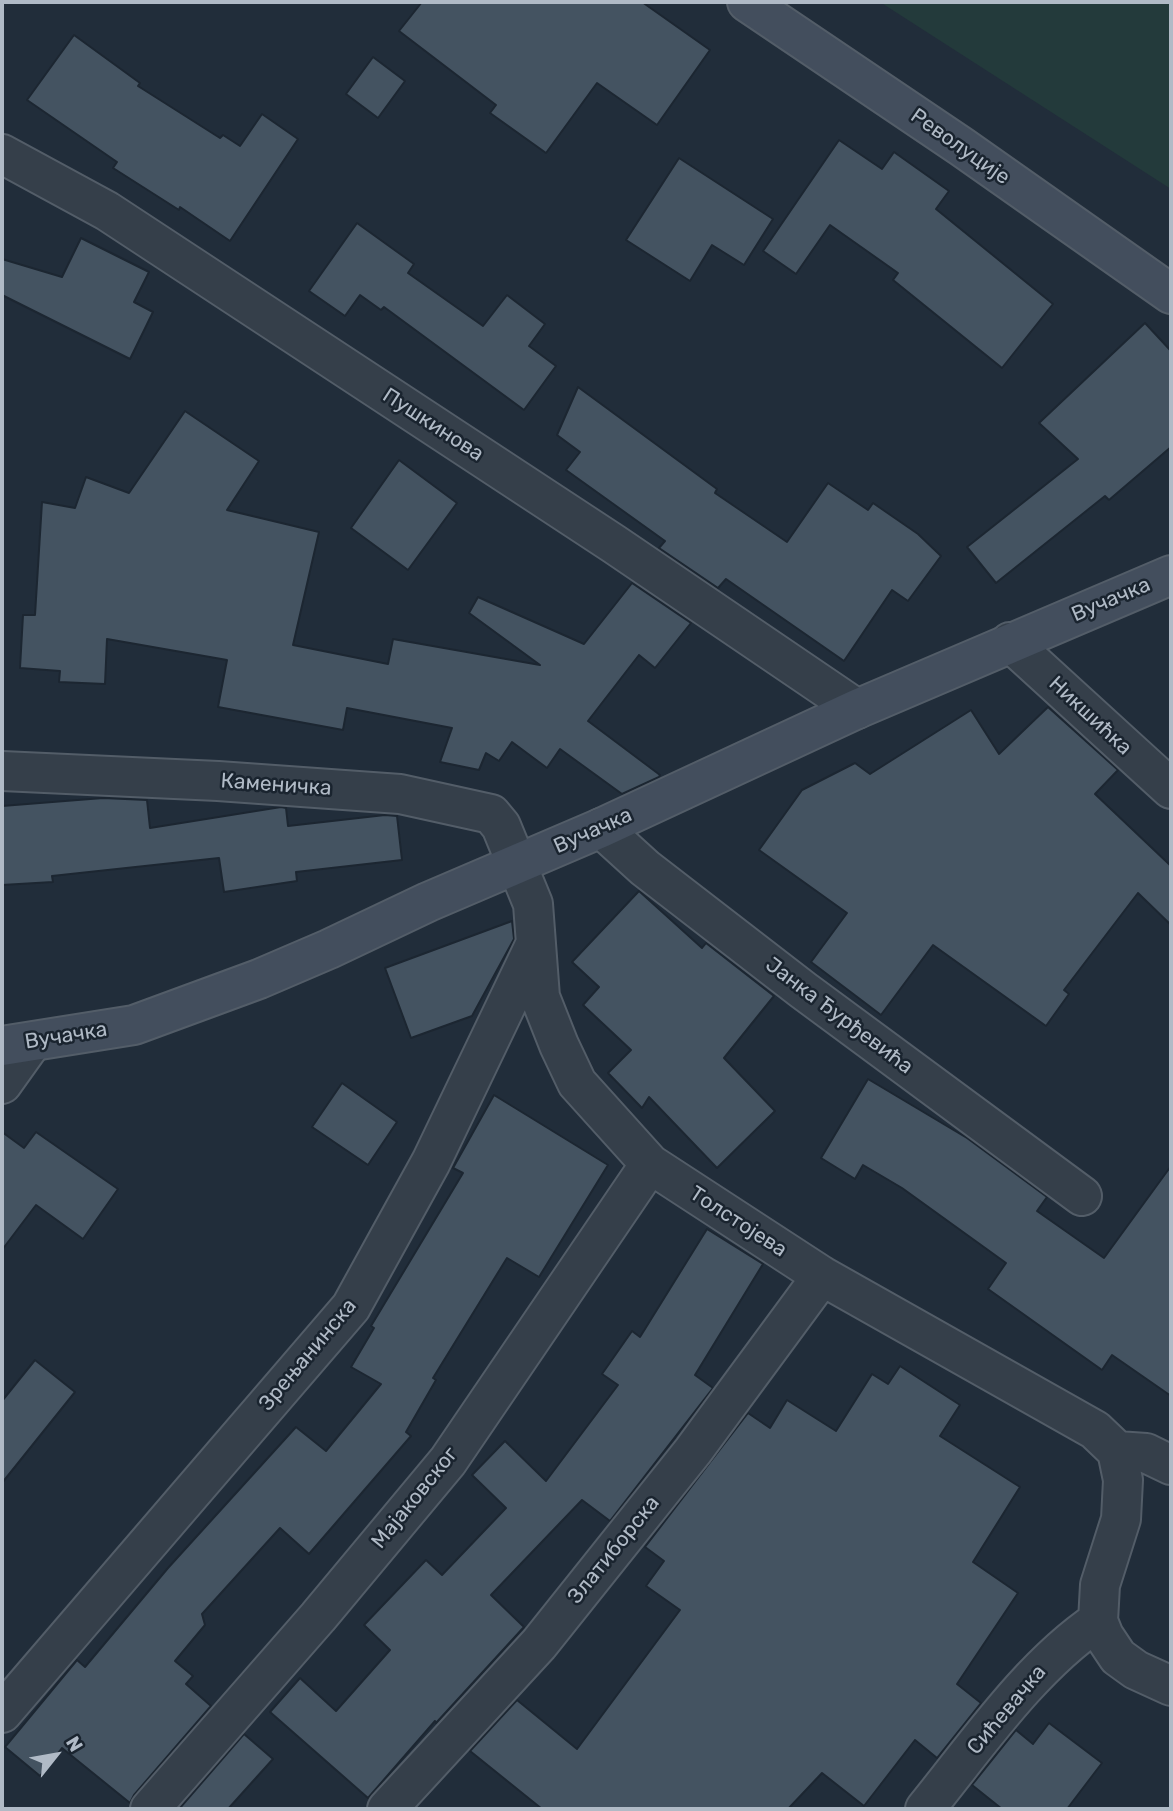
<!DOCTYPE html>
<meta charset="utf-8">
<style>
body{margin:0}
#map{position:relative;width:1173px;height:1811px;overflow:hidden;background:#212d3a;font-family:Rubik,sans-serif}
canvas{display:block}
.frame{position:absolute;inset:0;border:4px solid #b0bac6;pointer-events:none}
.north{position:absolute;left:21px;top:1720px;width:70px;height:70px;-webkit-text-stroke:5px #1a242f;paint-order:stroke;rotate:59deg;font-size:19px;font-weight:700;line-height:28px;text-align:center;color:#b0bac6}
.north::after{content:'';display:block;margin:auto;width:24px;height:32px;background:#b0bac6;clip-path:polygon(50% 0,100% 100%,50% 72%,0 100%)}
</style>
<div id="map">
<canvas width="1173" height="1811"></canvas>
<div class="frame"></div>
<div class="north">N</div>
</div>
<script>
const ctx = document.querySelector('canvas').getContext('2d');
ctx.lineJoin = 'round';
function fill(path, color) {
  ctx.fillStyle = color;
  ctx.fill(path, 'evenodd');
}
function stroke(path, color, width, dash) {
  ctx.strokeStyle = color;
  ctx.lineWidth = width;
  ctx.lineCap = dash ? 'butt' : 'round';
  ctx.setLineDash(dash || []);
  ctx.stroke(path);
}
function write(font, color, halo, rows, align = 'center') {
  ctx.font = font + ' Rubik,sans-serif';
  ctx.lineWidth = 5;
  ctx.setLineDash([]);
  ctx.textBaseline = 'middle';
  ctx.strokeStyle = halo;
  ctx.fillStyle = color;
  for (const [text, x, y, turn = 0] of rows) {
    ctx.save();
    ctx.translate(x, y);
    ctx.rotate((+turn || 0) * Math.PI / 180);
    ctx.textAlign = isNaN(turn) ? turn : align;
    if (halo) ctx.strokeText(text, 0, 0);
    ctx.fillText(text, 0, 0);
    ctx.restore();
  }
}
const green = new Path2D(`
 M880,2H1171V189Z`);
const building = new Path2D(`
 M422,2H642L710,50L657,125L597,83L546,153L490,113L496,105L399,31Z
 M74,35L140,83L138,86L220,138L223,135L240,146L262,114L298,139L230,241L180,207L179,210L113,168L117,162L27,100Z
 M373,57L405,81L378,118L346,94Z
 M839,140L882,169L894,152L949,191L936,209L1053,304L1002,368L893,280L898,273L830,225L796,274L763,251Z
 M679,158L773,219L744,265L712,245L690,281L626,240Z
 M357,223L414,264L408,273L483,326L507,295L545,324L529,346L556,366L524,410L384,307L381,310L360,295L345,316L309,291Z
 M81,238L149,272L134,302L153,312L130,359L2,295V259L62,277Z
 M1145,323L1171,351V447L1109,500L1105,496L996,583L967,547L1078,459L1039,423Z
 M578,387L717,489L715,493L787,542L828,483L868,510L873,503L918,534L941,556L908,601L892,590L844,661L726,579L718,588L659,548L665,541L566,470L580,452L557,435Z
 M185,411L259,461L227,510L319,532L293,645L388,664L393,639L540,665L469,613L478,597L584,644L632,583L691,623L655,668L639,655L588,721L660,775L659,777L622,794L560,749L547,768L512,742L499,761L486,753L479,770L440,762L452,728L347,708L343,730L218,707L227,660L107,639L105,684L59,682L60,671L20,668L23,615H35L42,502L75,508L86,477L129,493Z
 M399,460L457,503L408,570L351,528Z
 M1048,707L1118,770L1095,794L1171,866V925L1138,893L1064,990L1069,994L1046,1026L933,945L881,1015L811,962L847,913L759,850L802,790L855,763L870,774L971,710L999,754Z
 M103,798L147,800L150,828L281,807L286,808L288,826L385,815L397,816L402,860L296,872L297,881L224,892L219,858L52,876L53,882L2,885V806Z
 M639,891L702,948L706,943L774,996L724,1058L775,1111L717,1168L649,1097L642,1108L608,1073L631,1050L583,1005L599,987L572,962Z
 M512,921L514,939L472,1016L411,1038L385,968Z
 M868,1079L967,1138L1047,1197L1037,1211L1104,1258L1171,1166V1396L1112,1355L1102,1370L988,1289L1006,1263L902,1188L863,1165L855,1179L821,1158Z
 M342,1083L397,1122L368,1165L312,1127Z
 M494,1095L608,1165L539,1277L507,1258L433,1378L436,1380L406,1432L411,1436L309,1554L280,1528L202,1614L205,1625L175,1661L193,1676L186,1684L211,1706L134,1795L130,1803L62,1748L40,1776L5,1747L77,1660L85,1667L168,1568L296,1427L326,1451L381,1384L351,1367L374,1328L371,1326L463,1173L453,1168Z
 M2,1132L24,1148L36,1132L118,1189L83,1239L36,1205L2,1250Z
 M707,1229L763,1264L695,1375L713,1388L610,1521L582,1500L491,1595L524,1627L436,1723L435,1721L368,1798L270,1712L300,1678L336,1711L390,1650L364,1625L426,1560L442,1575L506,1508L472,1475L505,1441L546,1481L618,1385L602,1374L632,1331L640,1337Z
 M35,1360L75,1392L2,1483V1401Z
 M900,1366L960,1405L940,1436L1020,1487L973,1562L1018,1593L957,1684L981,1703L937,1758L915,1740L864,1806L822,1773L788,1809H542L470,1751L517,1700L577,1749L680,1610L646,1586L664,1561L645,1547L748,1413L770,1428L787,1400L836,1431L872,1374L888,1384Z
 M1049,1723L1102,1763L1067,1809H1002L972,1785L1016,1730L1033,1744Z
 M244,1734L273,1759L228,1809H179Z`);
const street = new Path2D(`
 M2,154L107,211L614,544L857,709
 M1010,642L1171,789
 M2,771L218,781L400,794L491,814L501,826L533,904L540,997L559,1045L577,1083L650,1164L822,1276L1095,1430L1117,1451L1123,1480L1121,1519L1100,1585L1098,1621L1104,1636L1118,1657L1136,1670L1171,1686
 M601,828L645,868L803,990L1082,1196
 M2,1084L32,1042
 M1117,1451L1146,1453L1171,1465
 M2,1713L351,1307L431,1162L535,945
 M150,1809L318,1617L448,1461L650,1164
 M387,1809L539,1644L693,1451L822,1276
 M925,1809C977,1745 1030,1667 1098,1621`);
const secondary = new Path2D(`
 M747,2L962,147L1171,294
 M2,1046L134,1025L259,979L329,949L428,902L601,828L857,709L1171,575`);
const streetNames = [
 ["Револуције",960,147,35],
 ["Пушкинова",433,425,33],
 ["Вучачка",1111,600,-23],
 ["Никшићка",1090,716,43],
 ["Каменичка",276,785,4],
 ["Вучачка",593,831,-24],
 ["Јанка Ђурђевића",839,1016,37],
 ["Вучачка",66,1036,-9],
 ["Толстојева",738,1222,33],
 ["Зрењанинска",308,1355,-50],
 ["Мајаковског",415,1498,-51],
 ["Златиборска",614,1550,-51],
 ["Сићевачка",1007,1710,-50]
];
fill(green, '#233a3b');
fill(building, '#445361');
stroke(building, '#1c2631', 2);
stroke(street, '#535d68', 42);
stroke(secondary, '#535d68', 42);
stroke(street, '#353f4a', 38);
stroke(secondary, '#434e5d', 38);
write('21px', '#b0bac6', '#1a242f', streetNames);
</script>
